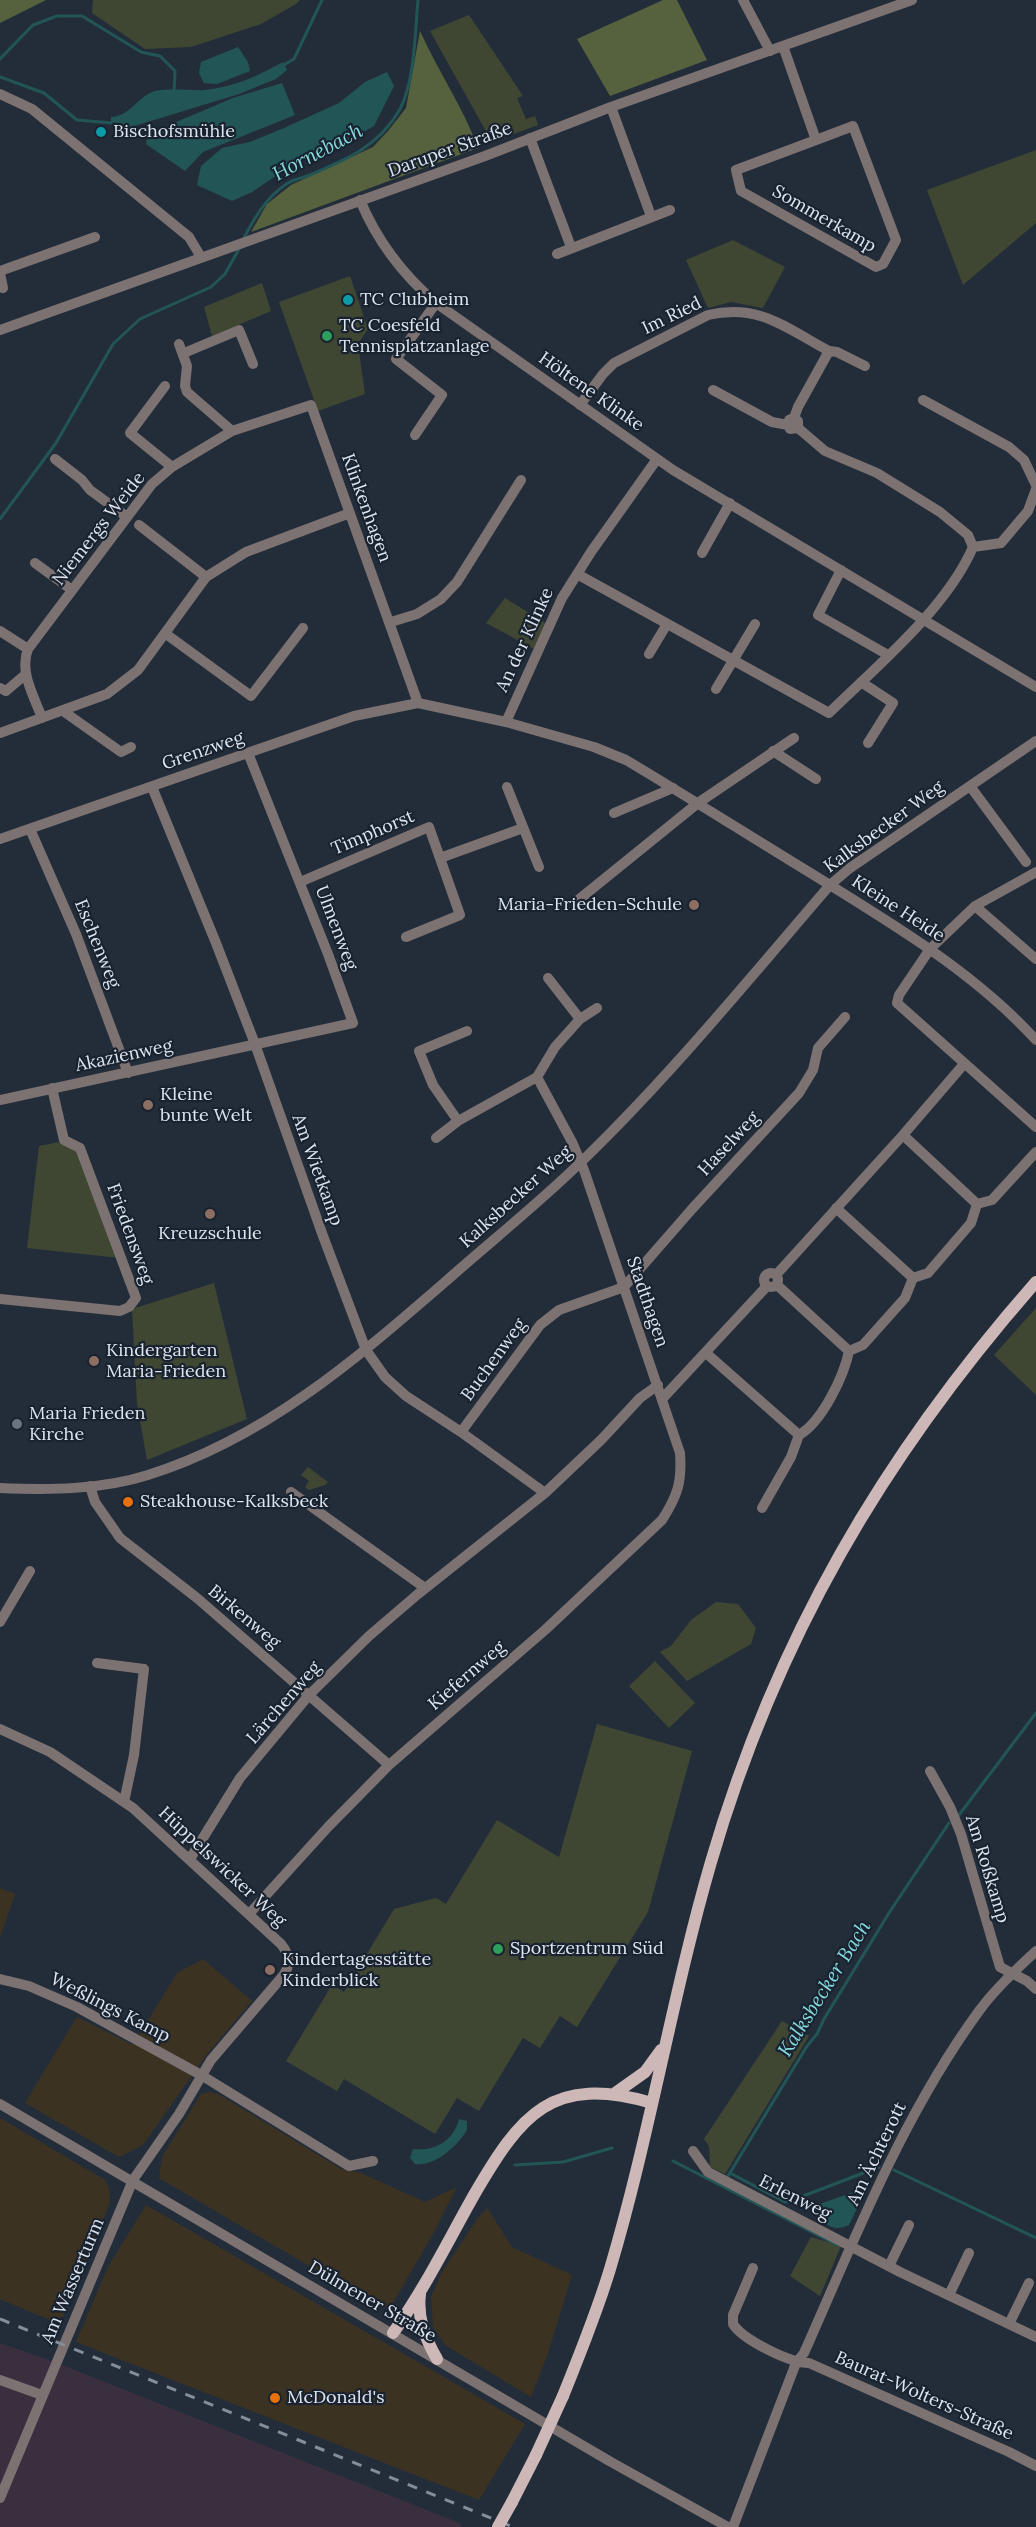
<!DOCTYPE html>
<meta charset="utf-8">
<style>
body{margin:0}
canvas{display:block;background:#232d3a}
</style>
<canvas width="1036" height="2527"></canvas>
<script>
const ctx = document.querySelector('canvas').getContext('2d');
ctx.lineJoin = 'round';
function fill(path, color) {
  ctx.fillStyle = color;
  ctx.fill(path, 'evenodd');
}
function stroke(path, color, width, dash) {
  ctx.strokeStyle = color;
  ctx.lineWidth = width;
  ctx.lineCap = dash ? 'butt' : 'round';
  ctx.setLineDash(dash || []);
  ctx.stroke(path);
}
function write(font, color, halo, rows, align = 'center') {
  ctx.font = font + ' Lora,serif';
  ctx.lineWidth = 4.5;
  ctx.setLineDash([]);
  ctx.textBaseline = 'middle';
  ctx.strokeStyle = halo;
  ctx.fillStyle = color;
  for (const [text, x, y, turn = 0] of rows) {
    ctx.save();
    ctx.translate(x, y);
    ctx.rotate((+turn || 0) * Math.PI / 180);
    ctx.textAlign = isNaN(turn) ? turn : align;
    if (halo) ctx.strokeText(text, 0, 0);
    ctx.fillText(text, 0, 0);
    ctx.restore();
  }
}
const commercial = new Path2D(`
 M0,1888L15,1894L0,1938Z
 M203,1959L252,2001L207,2054L143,2145L119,2157L25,2103L77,2017L133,2045L177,1973Z
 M210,2092L220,2095L341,2169L361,2173L425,2202L457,2187L434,2232L393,2303L381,2308L159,2178L162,2157L201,2094Z
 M0,2118L105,2180L109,2188L110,2198L109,2205L60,2324L0,2299Z
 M146,2205L525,2424L479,2500L76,2342L108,2267Z
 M487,2208L512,2247L572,2275L548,2353L531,2397L445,2345L433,2327L431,2297L442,2272L477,2219Z`);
const industrial = new Path2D(`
 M0,2343L52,2361L462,2524L460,2527H0Z`);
const green = new Path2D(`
 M93,0H300L296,4L261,24L191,47L145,49L92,13Z
 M469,15L523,96L517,98L526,119L535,116L538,125L492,142L430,31Z
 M1036,150V223L963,285L927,190Z
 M733,240L785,267L763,308L731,302L708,308L686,260Z
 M350,276L368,329L358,344L365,394L318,411L279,302Z
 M262,283L271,311L212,336L204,307Z
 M505,598L547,624L534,649L486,623Z
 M64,1141L80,1148L120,1258L27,1248L39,1146Z
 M214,1283L247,1419L147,1460L137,1404L132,1309Z
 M1036,1308V1395L994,1355Z
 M308,1467L328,1482L325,1485L309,1490L305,1487L309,1481L301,1475Z
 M716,1602L738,1604L756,1628L751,1644L687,1681L660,1652L671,1646L691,1620Z
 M655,1661L695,1703L669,1728L629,1686Z
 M597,1724L692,1751L648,1912L577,2027L560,2016L540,2048L523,2038L479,2111L457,2098L435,2134L344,2079L337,2091L286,2061L332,1985L344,1992L394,1909L436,1898L446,1904L497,1820L559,1857Z
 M782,2021L809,2036L725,2174L710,2167L709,2146L704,2139Z
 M811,2237L841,2246L820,2296L790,2276Z`);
const forest = new Path2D(`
 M0,0H46L0,23Z
 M663,0H677L707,60L610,96L577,39Z
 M420,31C438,71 463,107 478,148L251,232L267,204L291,185L373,147L388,131L406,108Z`);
const water = new Path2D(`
 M238,47L248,62L250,71L217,84L204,83L199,73L201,62Z
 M283,62L287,70L276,79L239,94L131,127L111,123V117C129,116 135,101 150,93C161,87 191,91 205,90C234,87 258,76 283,62Z
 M387,72L394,86L374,126L344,143L293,164L252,192L232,201L197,185L201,166L222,148L250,142L284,128L339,103L365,82Z
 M282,83L295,115L203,152L185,171L146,144L148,134L233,98Z
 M459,2119L467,2121V2130C458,2145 435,2167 415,2164L410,2158L413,2149C435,2152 454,2140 459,2119Z
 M859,2190L860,2202L849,2225C834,2232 826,2226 817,2214L820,2204Z`);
const stream = new Path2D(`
 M0,59L33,25L57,16H82L141,52L160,56L175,71L174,93
 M282,66L294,59L322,0
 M0,77L44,93L77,120L112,123
 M243,240C254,218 267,196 288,183C295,179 303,178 310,175C348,159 379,146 400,109C415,81 415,31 418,0
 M0,519L56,443L113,344L140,319L211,287L225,274L239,249
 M959,1815L1036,1713
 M673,2161L712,2181
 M515,2165L563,2162L612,2148
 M894,2170L1036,2238
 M730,2173L785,2202L790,2201
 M728,2176L807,2046L817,2034L824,2019L889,1913L949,1823
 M712,2181L837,2245
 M798,2198L879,2167`);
const minor = new Path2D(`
 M743,0L770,51
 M783,46L816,140L736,170L741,191L876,267L883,264L896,240L853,126L816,140
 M0,94L32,109L189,237L201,257
 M611,107L651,216
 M530,138L571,247
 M360,200C377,241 402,274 436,303L673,470L1036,687
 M557,254L670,210
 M0,271L95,237
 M0,273L3,288
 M0,330L485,156L611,107L912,0
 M179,344L187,366L185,386L187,392L232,431
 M184,353L239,330L253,364
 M165,386L130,433L172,467
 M713,390L772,422L788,425
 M923,400L1009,447L1024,460L1036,485
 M580,405L603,374L614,363L708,315C759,303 786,328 829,351L837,352L865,366
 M794,418L798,407L829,351
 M798,428V421L794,418L789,420L788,425L790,429L798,428L825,451L877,473L940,512L968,535L973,547
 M415,435L442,395L396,359L436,303
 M55,459L82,480L90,490L127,517
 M139,525L206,577
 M702,553L730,503
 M35,563L72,590
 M841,570L818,615L888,655
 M577,574L829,713C876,667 947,608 973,547L1001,543L1028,511L1036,489
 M391,622L417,614L441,599L457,582L521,480
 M0,631L28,649
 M166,634L251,696L303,628
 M649,654L667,624
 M861,682L893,703L868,743
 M0,688L6,691L26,674
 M716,689L755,624
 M63,711L121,752L131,747
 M42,718C34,696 19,672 28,649L152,484L172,467L232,431L311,405L418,703
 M506,722L562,598L591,552L657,459
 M0,733L107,694L138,670L206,577L246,552L350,513
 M773,751L816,779
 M970,786L1026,862
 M152,787L216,943L255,1044L323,1236L366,1350L385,1377L406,1396L461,1432L545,1493
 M507,787L539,867
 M614,813L673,788
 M30,829L76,934L128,1073
 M0,839L354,716L418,703L506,722L594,747L626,760C690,798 753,838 817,877C894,925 974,972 1036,1040
 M440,858L523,828
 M1036,872L975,906L930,949L899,995L897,1003L1036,1127
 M300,882L429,827L460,915L406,937
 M577,901L698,803L794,738
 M975,906L1036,959
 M548,978L580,1019
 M0,1100L353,1023L328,954L248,753
 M458,1121L433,1085L419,1051L467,1031
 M903,1135L977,1204
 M436,1138L458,1121L537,1077L555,1047L580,1019L597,1008
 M836,1208L913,1278L928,1273L946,1252L971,1223L977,1204L992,1200L1036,1152
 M764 1280a7 7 0 1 1 14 0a7 7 0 1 1-14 0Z
 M776,1275L903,1135L964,1064
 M777,1285L849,1351L863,1345L905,1298L913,1278
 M0,1299L120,1311L129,1307L136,1298L80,1148L64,1140L52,1088
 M706,1353L799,1435C822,1422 844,1376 849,1351
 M663,1398L767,1286
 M461,1432L540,1325L559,1310L624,1287L692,1209L799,1093L813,1070L818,1048L845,1017
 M90,1486L95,1502L120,1538L197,1598L389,1765
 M0,1488C49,1490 101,1490 148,1475C264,1439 355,1360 445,1282C490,1242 538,1204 581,1162C670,1076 749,979 830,885L850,868L1036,741
 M291,1492L425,1588
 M762,1508L791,1457L799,1435
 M0,1622L30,1571
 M97,1663L144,1669L134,1755L124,1802
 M0,1729L50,1752L133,1808L281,1944C290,1955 291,1966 282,1977L211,2060L179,2114L133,2180L0,2498
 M930,1771L950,1807L961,1834L1000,1967L1027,1981L1036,1989
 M190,1859L240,1778L309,1695L369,1636L418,1594L545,1493L601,1440L640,1398L658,1385
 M249,1914L328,1827L389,1765L545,1630L662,1520C678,1495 682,1482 680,1453L584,1170L572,1142L537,1077
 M0,1979L29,1986L77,2007L201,2075L349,2166L373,2161
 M0,2104L611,2462L728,2527
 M693,2151L708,2172L900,2272L1036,2337
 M889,2266L909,2225
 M753,2268L733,2315V2324C743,2340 790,2363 809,2363L1009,2452L1036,2466
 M949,2295L969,2253
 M1009,2324L1029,2283
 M0,2380L42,2395
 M733,2527L796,2363L804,2353C856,2236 903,2115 979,2011C995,1989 1016,1970 1036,1951`);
const major = new Path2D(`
 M614,2094L645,2072L661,2050
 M420,2294C417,2318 425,2338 437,2359
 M393,2333C424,2290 448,2241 474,2195C521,2114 552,2074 652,2103
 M563,2396C580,2354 597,2312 610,2269C650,2135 672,1996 711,1862C776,1639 883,1456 1036,1282
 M512,2502L536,2455`);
const rail = new Path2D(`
 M0,2319L513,2527`);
const majorBridge = new Path2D(`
 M536,2455L563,2396
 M498,2527L512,2502`);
const markers = [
 [101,132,6,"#0f9aa8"],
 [348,300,6,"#0f9aa8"],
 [327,336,6,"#2e9e5b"],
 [694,905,6,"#8d6e63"],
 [148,1105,6,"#8d6e63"],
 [210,1214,6,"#8d6e63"],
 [94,1361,6,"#8d6e63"],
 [17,1424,6,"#6b7280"],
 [128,1502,6,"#e8710a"],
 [498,1949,6,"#2e9e5b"],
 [270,1970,6,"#8d6e63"],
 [275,2398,6,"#e8710a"]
];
const poiNames = [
 ["Bischofsmühle",113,132],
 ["TC Clubheim",360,300],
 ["TC Coesfeld",339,326],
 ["Tennisplatzanlage",339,347],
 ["Maria-Frieden-Schule",682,905,"right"],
 ["Kleine",160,1095],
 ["bunte Welt",160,1116],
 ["Kreuzschule",210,1234,"center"],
 ["Kindergarten",106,1351],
 ["Maria-Frieden",106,1372],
 ["Maria Frieden",29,1414],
 ["Kirche",29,1435],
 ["Steakhouse-Kalksbeck",140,1502],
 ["Sportzentrum Süd",510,1949],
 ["Kindertagesstätte",282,1960],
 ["Kinderblick",282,1981],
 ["McDonald's",287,2398]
];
const streetNames = [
 ["Daruper Straße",450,150,-20],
 ["Sommerkamp",824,219,30],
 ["Im Ried",672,316,-26],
 ["Höltene Klinke",591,392,35],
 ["Klinkenhagen",366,508,70],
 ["Niemergs Weide",99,529,-52],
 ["An der Klinke",525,640,-65],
 ["Grenzweg",203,751,-19],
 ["Kalksbecker Weg",884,827,-36],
 ["Timphorst",373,833,-23],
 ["Kleine Heide",898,909,33],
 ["Ulmenweg",336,928,69],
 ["Eschenweg",97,944,68],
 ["Akazienweg",124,1056,-12],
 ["Haselweg",729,1144,-47],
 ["Am Wietkamp",317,1170,70],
 ["Kalksbecker Weg",516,1197,-42],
 ["Friedensweg",130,1234,70],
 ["Stadthagen",647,1302,71],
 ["Buchenweg",494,1360,-54],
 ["Birkenweg",244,1617,40],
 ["Kiefernweg",467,1676,-41],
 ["Lärchenweg",284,1703,-49],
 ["Hüppelswicker Weg",222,1867,43],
 ["Am Roßkamp",987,1869,73],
 ["Weßlings Kamp",110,2008,27],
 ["Am Ächterott",877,2154,-64],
 ["Erlenweg",795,2198,27],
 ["Am Wasserturm",73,2281,-67],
 ["Dülmener Straße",372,2302,30],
 ["Baurat-Wolters-Straße",924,2396,24]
];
const waterNames = [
 ["Hornebach",318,153,-28],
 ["Kalksbecker Bach",825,1989,-58]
];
fill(commercial, '#3c3222');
fill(industrial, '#392f3e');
fill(green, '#3f4632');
fill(forest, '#56613e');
fill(water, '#225556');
stroke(stream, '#225556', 3);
stroke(minor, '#7c7271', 10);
stroke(major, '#cdb8b7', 12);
stroke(rail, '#858d98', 3, [10, 10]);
stroke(majorBridge, '#cdb8b7', 12);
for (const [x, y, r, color] of markers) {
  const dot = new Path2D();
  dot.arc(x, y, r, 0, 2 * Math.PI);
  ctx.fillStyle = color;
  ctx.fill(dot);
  stroke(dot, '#192330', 2);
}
write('18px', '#dee4ee', '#192330', poiNames, 'left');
write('18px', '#dee4ee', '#192330', streetNames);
write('italic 20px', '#84dadd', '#192330', waterNames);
</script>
